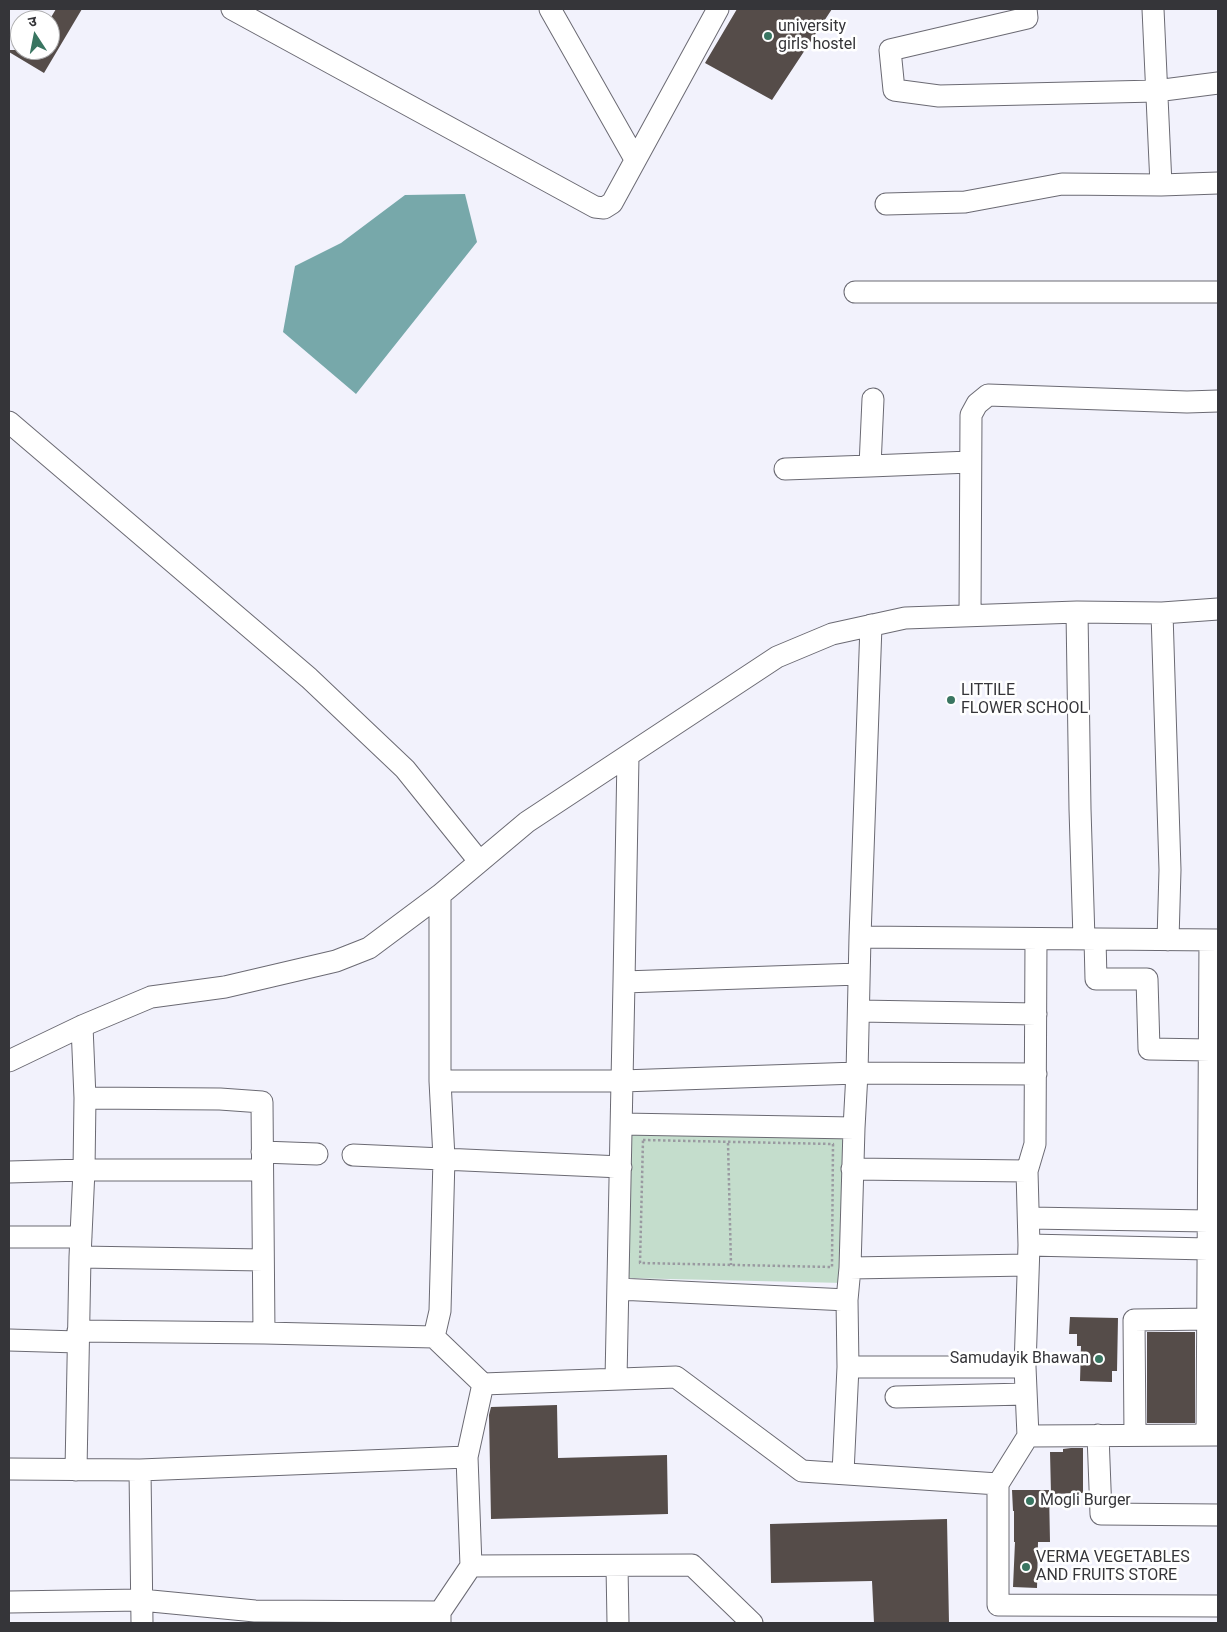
<!DOCTYPE html>
<meta charset="utf-8">
<style>
body{margin:0}
#map{position:relative;width:1227px;height:1632px;overflow:hidden;background:#f2f2fc;font-family:Roboto,"Noto Sans Devanagari",sans-serif}
canvas{display:block}
.frame{position:absolute;inset:0;border:10px solid #353539;pointer-events:none}
.north{position:absolute;left:10px;top:10px;width:50px;height:50px;box-sizing:border-box;background:#fff;border:1px solid #aeaeb0;border-radius:50%;rotate:349deg;font-size:14px;font-weight:700;line-height:20px;text-align:center;color:#353539}
.north::after{content:'';display:block;margin:auto;width:18px;height:22px;background:#397561;clip-path:polygon(50% 0,100% 100%,50% 72%,0 100%)}
</style>
<div id="map">
<canvas width="1227" height="1632"></canvas>
<div class="frame"></div>
<div class="north">उ</div>
</div>
<script>
const ctx = document.querySelector('canvas').getContext('2d');
ctx.lineJoin = 'round';
function fill(path, color) {
  ctx.fillStyle = color;
  ctx.fill(path, 'evenodd');
}
function stroke(path, color, width, dash) {
  ctx.strokeStyle = color;
  ctx.lineWidth = width;
  ctx.lineCap = dash ? 'butt' : 'round';
  ctx.setLineDash(dash || []);
  ctx.stroke(path);
}
function write(font, color, halo, rows, align = 'center') {
  ctx.font = font + ' Roboto,sans-serif';
  ctx.lineWidth = 5;
  ctx.setLineDash([]);
  ctx.textBaseline = 'middle';
  ctx.strokeStyle = halo;
  ctx.fillStyle = color;
  for (const [text, x, y, turn = 0] of rows) {
    ctx.save();
    ctx.translate(x, y);
    ctx.rotate((+turn || 0) * Math.PI / 180);
    ctx.textAlign = isNaN(turn) ? turn : align;
    if (halo) ctx.strokeText(text, 0, 0);
    ctx.fillText(text, 0, 0);
    ctx.restore();
  }
}
const green = new Path2D(`
 M630,1132L849,1134L844,1283L626,1278Z`);
const water = new Path2D(`
 M465,194L477,242L356,394L283,332L295,266L341,243L405,195Z`);
const building = new Path2D(`
 M56,9H82L44,73L9,52V50H50V19Z
 M737,9H832L772,100L705,63Z
 M1070,1317L1118,1318L1117,1371H1112V1382L1080,1381L1081,1346H1077V1334H1069Z
 M1147,1332H1195V1423H1147Z
 M557,1405L558,1458L667,1455L668,1514L491,1519L489,1415L491,1407Z
 M1071,1448H1083V1493L1051,1494L1050,1452H1063V1449Z
 M1012,1490H1049L1050,1542H1038L1037,1588L1013,1587L1015,1542H1014V1511H1013Z
 M947,1519L949,1623H874L872,1581L771,1583L770,1524Z`);
const path = new Path2D(`
 M643,1140L833,1144L832,1267L640,1263Z
 M728,1143L731,1265`);
const minor = new Path2D(`
 M232,9L595,207L604,208L612,203L718,9
 M550,9L635,159
 M1026,9L1027,18L890,50L894,90L939,96L1156,91L1218,83
 M1153,9L1161,185
 M886,204L965,202L1062,184L1161,185L1218,183
 M855,292H1218
 M873,399L870,466L970,462
 M9,422L309,678L405,769L479,861
 M785,469L870,466
 M1077,612L1080,809L1084,939
 M1162,613L1170,870L1168,940
 M970,615L971,415L977,404L988,395L1187,402L1218,401
 M628,756L624,982L859,974
 M860,937L1218,940
 M1095,939L1096,979H1147L1149,1049L1210,1050
 M859,1011L1036,1014
 M9,1061L82,1026L151,997L225,987L336,961L369,948L440,895L527,822L777,657L832,634L905,618L1077,612L1162,613L1218,609
 M440,1081H622L857,1073L1036,1074
 M85,1098L220,1099L262,1102L264,1333
 M622,1124L854,1128
 M262,1152L317,1154
 M353,1155L621,1167
 M852,1169L1027,1171
 M9,1172L84,1170H262
 M1029,1218L1208,1221
 M9,1237H81
 M1029,1245L1208,1249
 M80,1257L263,1260
 M850,1268L1028,1265
 M618,1289L847,1300
 M78,1331L264,1333L434,1337L483,1384L676,1377L802,1471L998,1484V1605L1218,1606
 M434,1337L440,1311L444,1158L440,1081V895
 M9,1340L78,1342
 M848,1367H1025
 M616,1379L624,982
 M896,1397L1026,1394
 M1098,1435L1101,1514L1218,1515
 M1135,1435L1134,1320L1208,1319
 M1207,1435L1210,940
 M1028,1436L1025,1367L1029,1245L1027,1171L1035,1144L1036,939
 M467,1457L483,1384
 M9,1469L140,1470L467,1457L471,1566
 M76,1470L80,1257L84,1170L85,1098L82,1026
 M140,1470L142,1623
 M843,1473L848,1367L847,1300L850,1268L854,1128L857,1073L860,937L871,625
 M998,1484L1028,1436L1218,1435
 M617,1566L618,1623
 M9,1602L141,1600L255,1611L440,1612
 M440,1623V1612L471,1566L692,1565L752,1623`);
const markers = [
 [768,36,5,"#397561"],
 [951,700,5,"#397561"],
 [1099,1359,5,"#397561"],
 [1030,1501,5,"#397561"],
 [1026,1567,5,"#397561"]
];
const poiNames = [
 ["university",778,27],
 ["girls hostel",778,45],
 ["LITTILE",961,691],
 ["FLOWER SCHOOL",961,709],
 ["Samudayik Bhawan",1089,1359,"right"],
 ["Mogli Burger",1040,1501],
 ["VERMA VEGETABLES",1036,1558],
 ["AND FRUITS STORE",1036,1576]
];
fill(green, '#c4ddcc');
fill(water, '#77a8aa');
fill(building, '#554c49');
stroke(minor, '#6b6a73', 23);
stroke(path, '#9a9aa1', 2.5, [2.5, 2.5]);
stroke(minor, '#fff', 21);
for (const [x, y, r, color] of markers) {
  const dot = new Path2D();
  dot.arc(x, y, r, 0, 2 * Math.PI);
  ctx.fillStyle = color;
  ctx.fill(dot);
  stroke(dot, '#fff', 2);
}
write('16px', '#353539', '#fff', poiNames, 'left');
</script>
